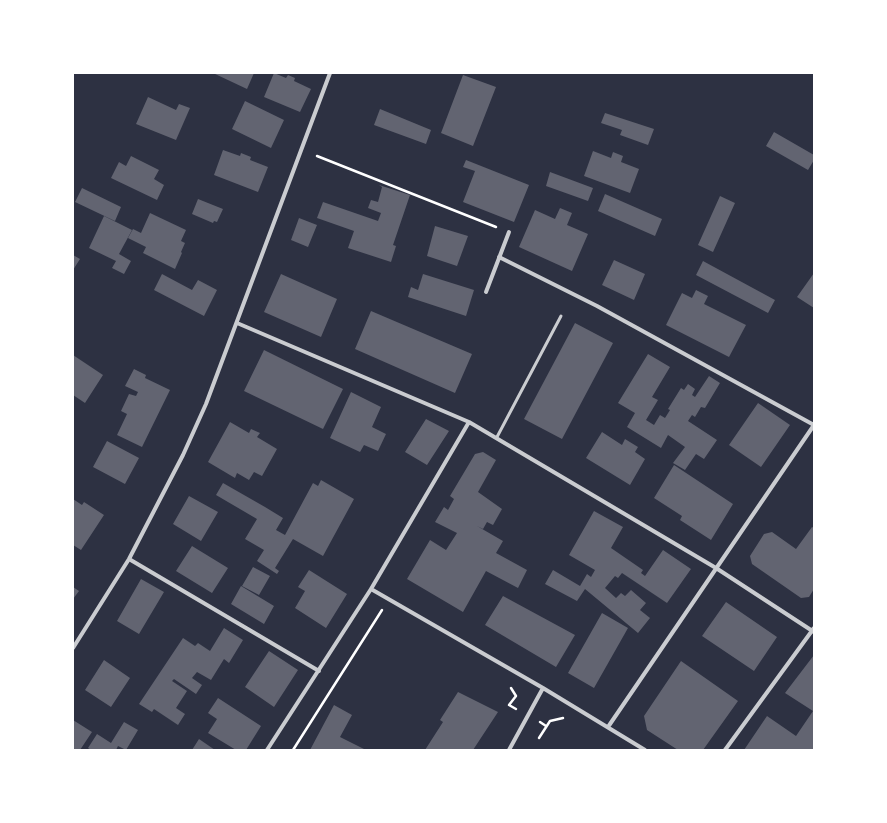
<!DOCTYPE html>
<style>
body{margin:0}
#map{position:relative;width:887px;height:823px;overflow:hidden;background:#2d3142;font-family:Cabin,sans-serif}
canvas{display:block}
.frame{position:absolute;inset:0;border:74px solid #fff;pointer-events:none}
</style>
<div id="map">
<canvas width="887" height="823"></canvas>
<div class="frame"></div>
</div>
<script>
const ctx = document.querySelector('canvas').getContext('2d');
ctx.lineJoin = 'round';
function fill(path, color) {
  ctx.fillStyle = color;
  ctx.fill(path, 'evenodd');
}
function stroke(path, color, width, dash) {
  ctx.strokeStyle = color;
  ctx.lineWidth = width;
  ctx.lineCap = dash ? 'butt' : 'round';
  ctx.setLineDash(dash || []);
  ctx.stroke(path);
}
const building = new Path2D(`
 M213,73H254L247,89Z
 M274,73L286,78L288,75L295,78L294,81L311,89L300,112L264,97Z
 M463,75L496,87L473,146L441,133Z
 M148,97L176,110L179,104L190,108L176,140L136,124Z
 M245,101L284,120L271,148L232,129Z
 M380,109L431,130L426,144L374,125Z
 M605,113L654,129L648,145L620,135L622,130L601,123Z
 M774,132L814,155V160L808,170L766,146Z
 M223,150L240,156L241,153L251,157L250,160L268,167L258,192L214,175Z
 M593,151L611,158L613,152L623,156L621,162L639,169L630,193L584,176Z
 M131,156L159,170L154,179L164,185L157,200L111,178L119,162L126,166Z
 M466,160L529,185L514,222L463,202L475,171L463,167Z
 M550,172L593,188L588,201L546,186Z
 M379,185L410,195L393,245L396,246L391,262L348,248L354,231L317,218L323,202L378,221L381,213L368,208L371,200L378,202L382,187Z
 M82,188L121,207L115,221L75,202Z
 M605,194L662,219L655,236L598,211Z
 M720,196L735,203L713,252L698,245Z
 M198,199L223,209L217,222L214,221L213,223L192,214Z
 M560,208L572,213L567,225L588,234L572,271L519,247L535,210L555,219Z
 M150,213L186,230L181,241L185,243L181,252L182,253L175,269L143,253L146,247L128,238L133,229L141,233Z
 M104,216L132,230L119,254L131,261L124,274L112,268L116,261L89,248Z
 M299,218L317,225L308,247L291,240Z
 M435,226L468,236L457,266L427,256Z
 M73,255L80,259L73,270Z
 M614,260L645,274L634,300L602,285Z
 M703,261L775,300L768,313L696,275Z
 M814,273V308L797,297Z
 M162,274L192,290L198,280L217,290L204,316L154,290Z
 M281,274L337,299L321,337L264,312Z
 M423,274L474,290L466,316L408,297L411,287L418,290Z
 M696,290L708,296L704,304L746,325L729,357L666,325L682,293L692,298Z
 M371,311L472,354L455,393L355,349Z
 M575,323L613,343L562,439L524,419Z
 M264,350L343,389L323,429L244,391Z
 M648,354L670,367L652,397L658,400L646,420L654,425L660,415L665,418L670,410L668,409L681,388L684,390L688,384L695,389L692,395L695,397L709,376L720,383L705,408L701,407L695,417L692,415L688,421L717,440L704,459L696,454L685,470L673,463L685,447L668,435L661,448L627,427L635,413L618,403Z
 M73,355L103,375L85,403L73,395Z
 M134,369L146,375L145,378L170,390L142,447L117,435L127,414L121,411L129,394L136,396L138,392L125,386Z
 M351,392L381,407L372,427L386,434L378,451L364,445L360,452L330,438Z
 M758,403L790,425L761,467L729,445Z
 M426,419L449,431L427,465L405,452Z
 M230,422L249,433L251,429L260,433L257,437L277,449L262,476L254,472L249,480L237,473L235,478L208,462Z
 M602,432L622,445L625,439L638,447L635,452L645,459L630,485L586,458Z
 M107,441L139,458L125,484L93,467Z
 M483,452L496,460L478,492L502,509L493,525L487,522L483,529L477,526L503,541L496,553L527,570L518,588L486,571L463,612L407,579L430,540L446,550L457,533L435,522L444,507L448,510L454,499L450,496L475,454Z
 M674,465L733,504L711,540L680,520L682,516L654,498Z
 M321,480L354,499L323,556L293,539L275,568L279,571L277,574L257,561L264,550L245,539L257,519L216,495L223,483L265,507L283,518L276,530L285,535L313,483L318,486Z
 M189,496L218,512L201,541L173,524Z
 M73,499L82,505L84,502L104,515L81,550L73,545Z
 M594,511L623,527L611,548L643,570L641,573L645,576L663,550L691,569L667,603L622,573L618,578L615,576L605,588L616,598L621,593L625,596L631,590L646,603L640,610L650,618L638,633L585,589L577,601L545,584L553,570L580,586L587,574L591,577L595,570L569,555Z
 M812,527L814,528V589L809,597L801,598L752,564L750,556L764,534L772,532L796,549Z
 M192,546L228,568L212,593L176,571Z
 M253,567L270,576L259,595L242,586Z
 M309,570L347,594L326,628L295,608L305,591L298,587Z
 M141,579L164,592L139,634L117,621Z
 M241,586L274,606L264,624L231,604Z
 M73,587L79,591L73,599Z
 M503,596L575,635L556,667L485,625Z
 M726,602L777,637L754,671L702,636Z
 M602,613L628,628L594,688L568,673Z
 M224,628L243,640L229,663L224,659L211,680L197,672L192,678L202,685L196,694L174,679L172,681L187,691L176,708L185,714L178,725L154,709L152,712L139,704L183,638L195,646L198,643L210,651Z
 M269,651L298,670L274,707L245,687Z
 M814,655V750H744L767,716L796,736L813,711L785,693Z
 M104,660L130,678L111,707L85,690Z
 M681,661L738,701L703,750H678L647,730L644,716Z
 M458,692L498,712L473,750H425L443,722L440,720Z
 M218,698L261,726L246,750H236L208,733L217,719L208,713Z
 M334,705L352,715L340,737L366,750H310Z
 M73,720L92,732L80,750H73Z
 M124,722L138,730L126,750L118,746L116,750H91L88,748L97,734L111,743Z
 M199,739L215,750H192Z`);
const path = new Path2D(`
 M317,156L496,227
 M511,688L516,696L509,705L516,709
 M540,722L546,726
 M539,738L550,721L563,718
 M293,750L382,610`);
const service = new Path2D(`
 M497,437L561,316`);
const minor = new Path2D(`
 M499,257L597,306L814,425
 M486,292L509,232
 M237,323L469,422L716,568L814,632
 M129,559L319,671
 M371,589L543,688L645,750
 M73,648L129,559L183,455L206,404L330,73
 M608,727L814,425
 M267,750L371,589L469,422
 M509,750L543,688
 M725,750L814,628`);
fill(building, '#626471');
stroke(path, '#fff', 2.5);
stroke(service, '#caccd0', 3);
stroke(minor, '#caccd0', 4);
</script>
